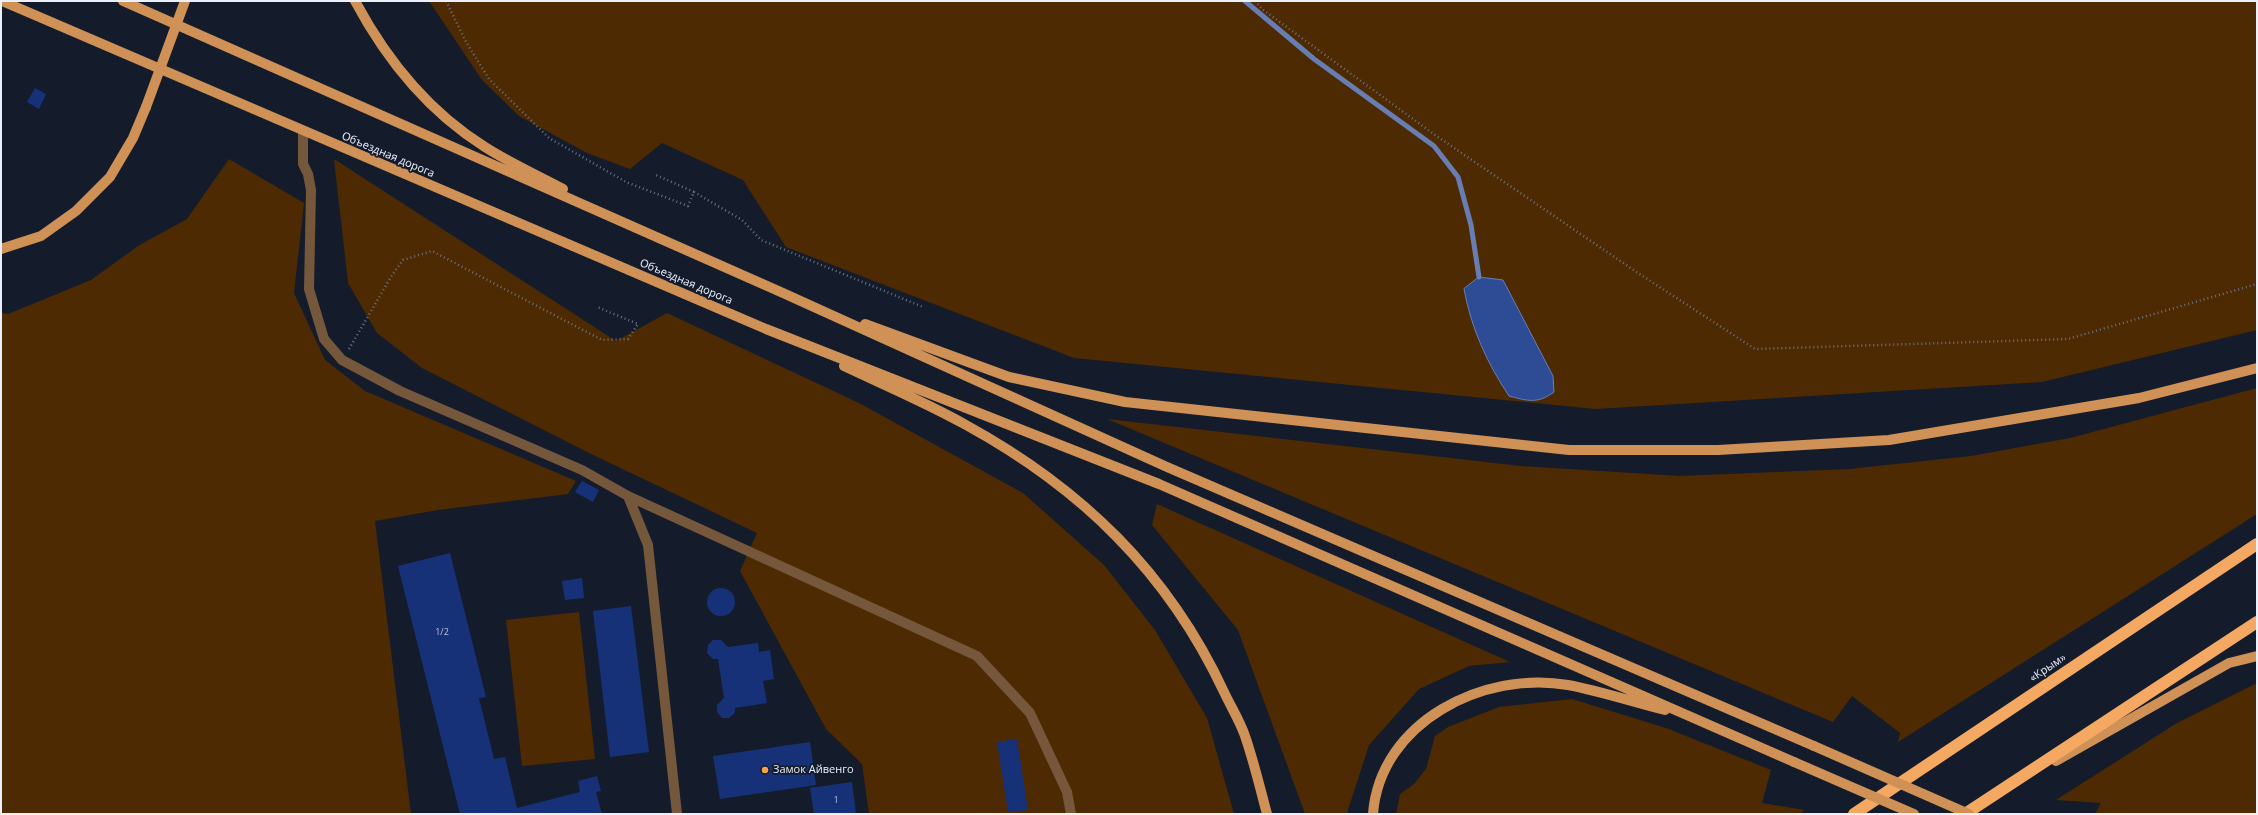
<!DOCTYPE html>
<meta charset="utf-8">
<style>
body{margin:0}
#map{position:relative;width:2258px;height:815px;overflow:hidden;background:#141c2c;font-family:"Open Sans",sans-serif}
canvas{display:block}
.frame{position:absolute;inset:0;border:2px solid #ebf1fc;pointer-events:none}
</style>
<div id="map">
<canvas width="2258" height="815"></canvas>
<div class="frame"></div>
</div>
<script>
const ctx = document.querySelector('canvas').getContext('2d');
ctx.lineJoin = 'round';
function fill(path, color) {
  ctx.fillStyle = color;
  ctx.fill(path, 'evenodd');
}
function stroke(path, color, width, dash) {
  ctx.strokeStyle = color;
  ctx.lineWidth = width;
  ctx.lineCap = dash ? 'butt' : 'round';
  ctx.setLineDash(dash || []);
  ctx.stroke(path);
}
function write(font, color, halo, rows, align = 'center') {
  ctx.font = font + ' "Open Sans",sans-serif';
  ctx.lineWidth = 3.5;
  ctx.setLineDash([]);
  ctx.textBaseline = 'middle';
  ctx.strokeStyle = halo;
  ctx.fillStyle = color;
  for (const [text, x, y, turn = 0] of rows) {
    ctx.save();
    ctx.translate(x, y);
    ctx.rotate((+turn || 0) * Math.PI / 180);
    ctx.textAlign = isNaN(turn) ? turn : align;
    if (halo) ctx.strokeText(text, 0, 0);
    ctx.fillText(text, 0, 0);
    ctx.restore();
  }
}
const green = new Path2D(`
 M429,1H2257V330L2042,382L1596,409L1074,358L786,247L743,180L662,143L630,169L587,153L519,116L482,80Z
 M229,159L304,203L294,293L325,360L365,391L576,481L568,494L438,510L375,521L411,814H1V313L8,314L91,280L138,246L187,219Z
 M334,159L616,341L667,313L859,403L1023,493L1104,565L1155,630L1207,718L1234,814H869L862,764L826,729L740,571L757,533L591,454L422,368L377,333L348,283Z
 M2257,388V514L1898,742L1900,733L1852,696L1833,722L1107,419L1521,466L1680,476L1849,469L1971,456L2070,438Z
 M1157,504L1510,662L1469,666L1419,689L1369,745L1348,810V814H1305L1238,630L1152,525Z
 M579,612L595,759L522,766L506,620Z
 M2257,683V814H2095L2101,803L2056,800L2177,723Z
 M1572,699L1666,728L1771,770L1762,803L1805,810L1799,814H1396L1400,794L1414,784L1426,769L1435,736L1448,727L1499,707Z`);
const water = new Path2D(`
 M1479,277L1503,280L1553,376L1554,392C1538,404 1528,401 1509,396C1487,363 1471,328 1464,289Z`);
const stream = new Path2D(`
 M1245,1L1314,59L1434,146L1458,177L1471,225L1479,277`);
const building = new Path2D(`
 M35,88L46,94L39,109L27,102Z
 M582,481L599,490L593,502L575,492Z
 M450,553L486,697L479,698L494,759L505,757L517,808L580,792L578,781L597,776L601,791L596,792L602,814H460L398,566Z
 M582,578L584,598L565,600L562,581Z
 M707 602a14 14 0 1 1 28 0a14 14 0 1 1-28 0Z
 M631,606L649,752L610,757L593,611Z
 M713,640H721L728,647L758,643L759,652L770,650L774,679L763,681L767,703L735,708V713L729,718H722L717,712V705L724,698L718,659H713L707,653L708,645Z
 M1017,739L1028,810L1008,812L997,742Z
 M810,742L816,785L720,799L713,756Z
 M852,782L856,814H814L810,788Z`);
const path = new Path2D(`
 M446,1L466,42L489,79L549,138L626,182L688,206L694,192L656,175
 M1255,1L1262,9L1435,135L1635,271L1755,349L2068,339L2257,284
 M694,192L742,220L761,240L923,307
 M349,349L392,275L403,260L432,251L602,340L628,339L638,324L597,307`);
const minor = new Path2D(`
 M303,131V164L308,174L311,190L309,289L324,339L342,360L400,391L582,470L628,496L648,545L677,814
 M628,496L977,656L1030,713L1067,792L1071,814`);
const major = new Path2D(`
 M2,1L766,329L1159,484L1794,762
 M123,1L783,293L1167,467L1814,746
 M355,1C386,59 429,112 485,147C510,163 537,175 563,189
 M1,249L41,236L76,211L110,177L133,138L146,107
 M865,324L1009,377L1125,402L1569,450H1718L1889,440L2139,398L2257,368
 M844,366C884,385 927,403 966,425C1081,488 1168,572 1224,692C1231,707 1240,721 1245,736C1254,762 1260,788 1267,814
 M2056,761L2229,663L2257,656
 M1373,814C1380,722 1484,670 1568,685C1600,691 1633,702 1665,710`);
const highway = new Path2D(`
 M1854,814L2257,544
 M1965,814L2257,622`);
const majorBridge = new Path2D(`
 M146,107L185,1
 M1814,746L1969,814
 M1794,762L1914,814`);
const markers = [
 [765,770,4,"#f8a14a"]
];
const numberNames = [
 ["1/2",442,632],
 ["1",836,800]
];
const streetNames = [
 ["Объездная дорога",388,155,23],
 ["Объездная дорога",686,282,23],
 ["«Крым»",2048,668,-34]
];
const poiNames = [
 ["Замок Айвенго",773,770]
];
fill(green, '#4d2a02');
fill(water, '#2e4c95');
stroke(water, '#677eb4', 1);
stroke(stream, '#677eb4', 5);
fill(building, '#173178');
stroke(path, '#6b7280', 2.5, [1, 3]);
stroke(minor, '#75573c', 10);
stroke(major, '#d09157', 10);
stroke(highway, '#f5a861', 12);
stroke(majorBridge, '#d09157', 10);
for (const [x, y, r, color] of markers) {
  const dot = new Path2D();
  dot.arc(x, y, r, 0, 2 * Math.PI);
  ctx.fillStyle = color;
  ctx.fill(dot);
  stroke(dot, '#141c2c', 1.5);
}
write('9px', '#b6c1db', null, numberNames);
write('11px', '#ebf1fc', '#141c2c', streetNames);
write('11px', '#ebf1fc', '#141c2c', poiNames, 'left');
</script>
